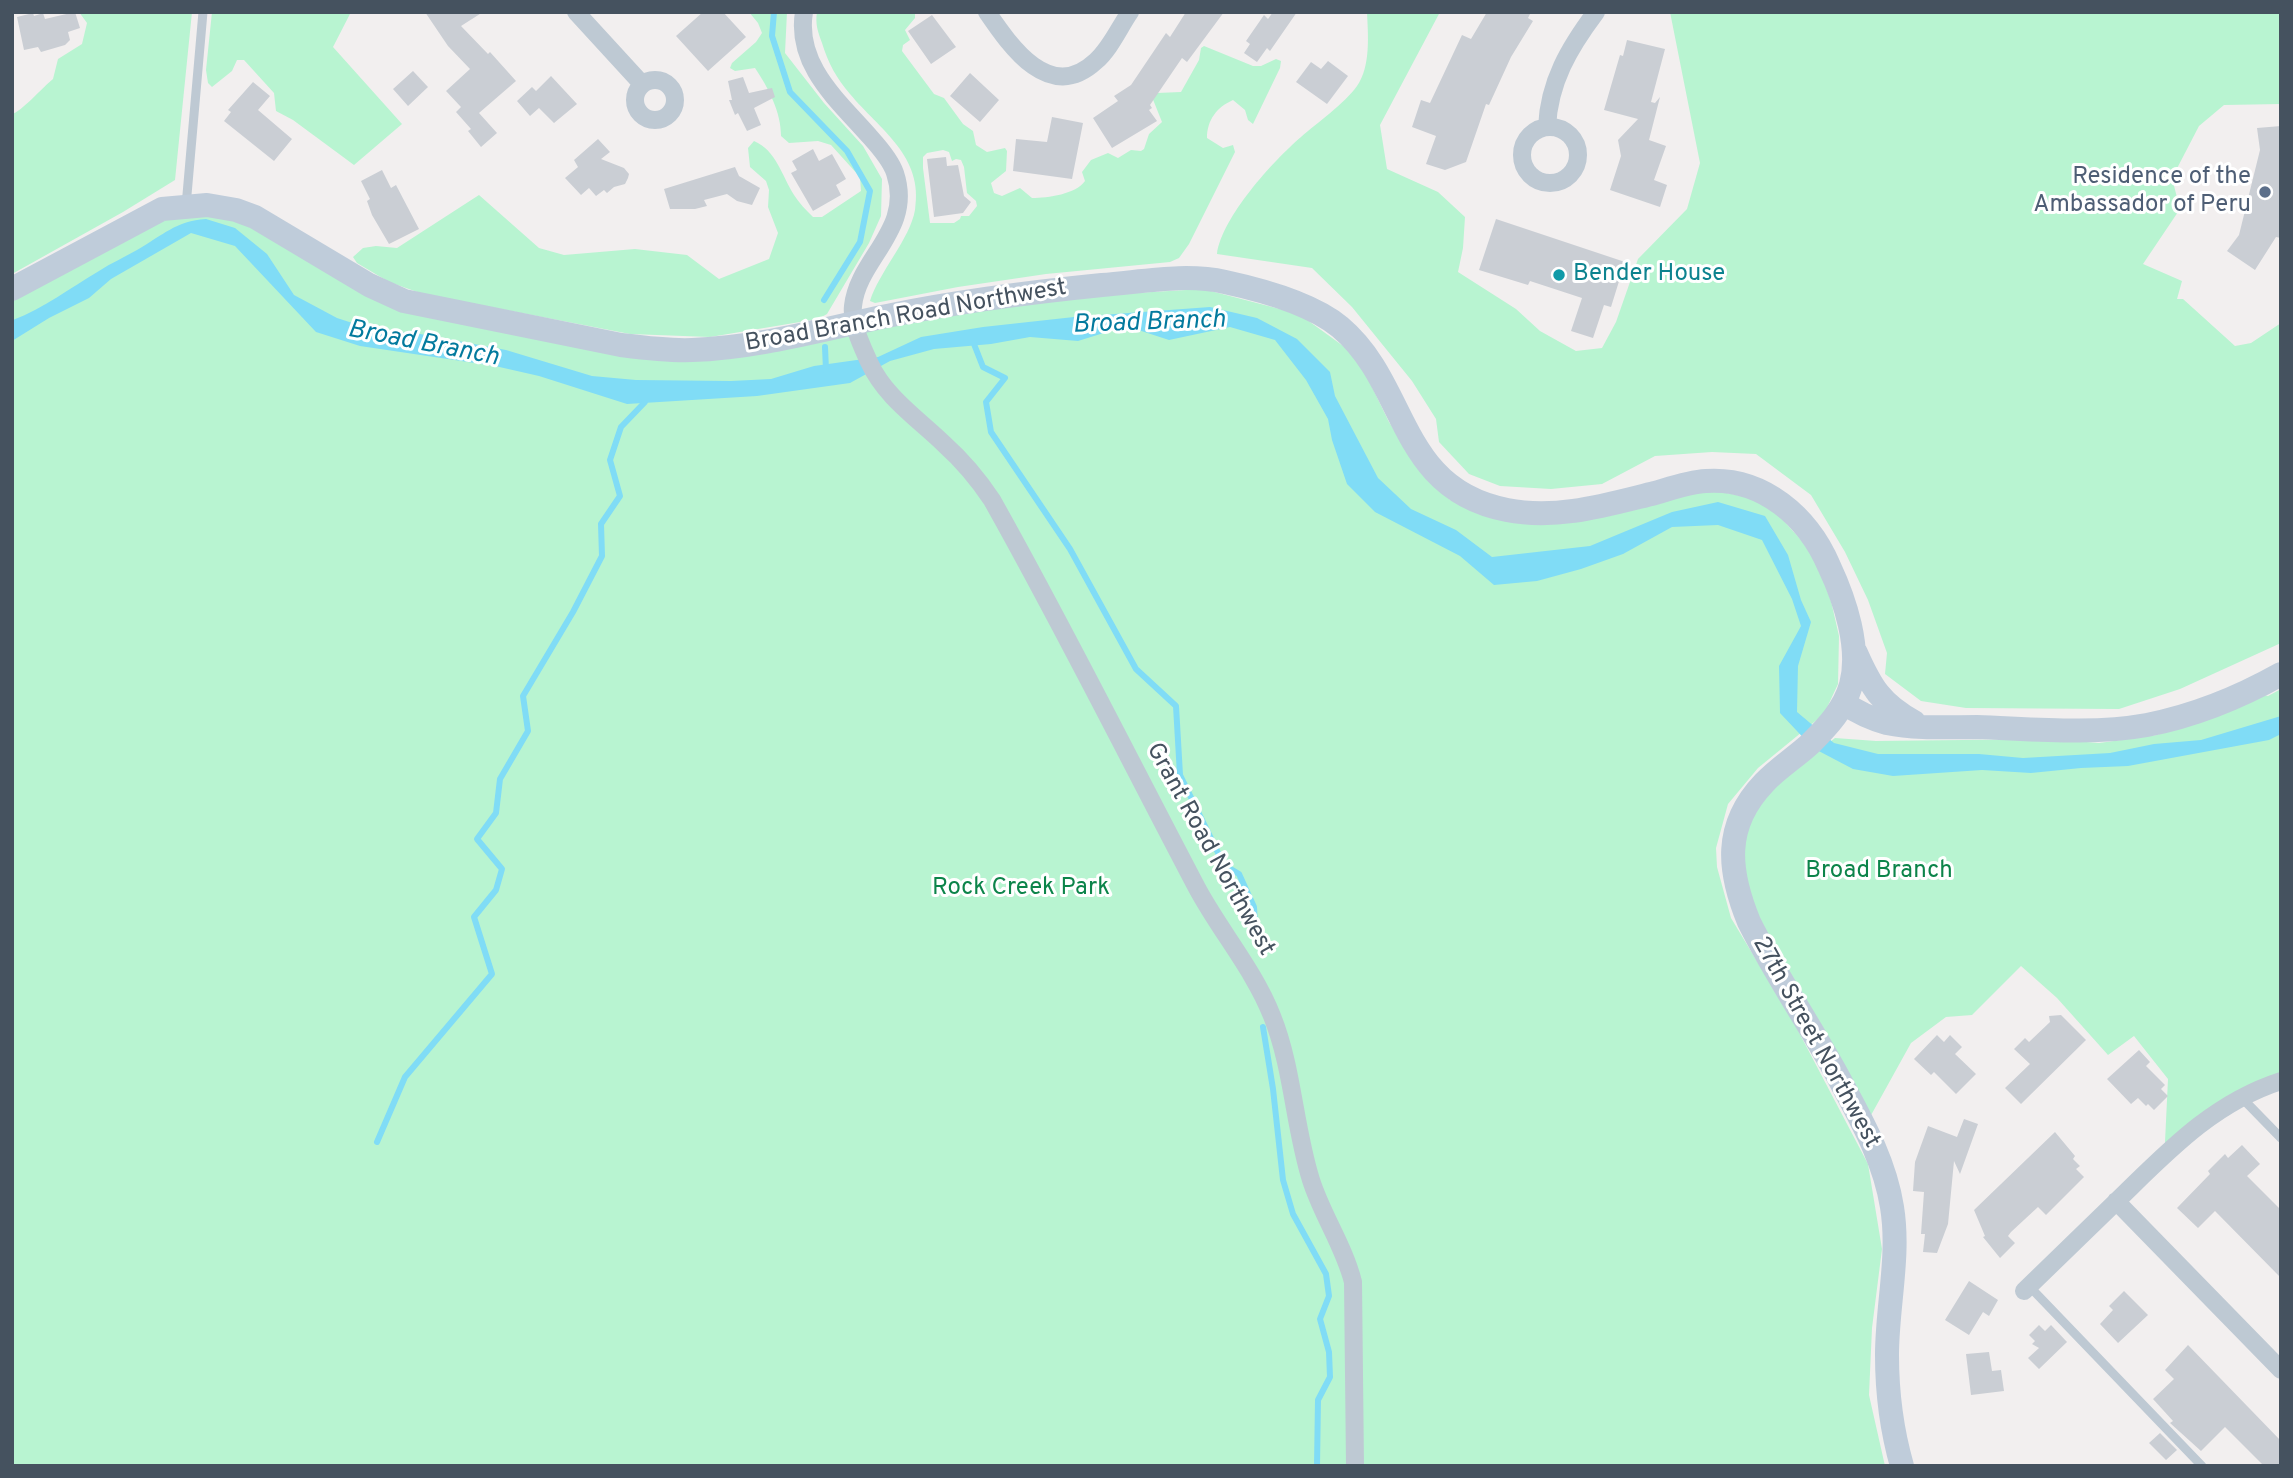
<!DOCTYPE html>
<style>
body{margin:0}
#map{position:relative;width:2293px;height:1478px;overflow:hidden;background:#f2efef;font-family:Overpass,sans-serif}
canvas{display:block}
.frame{position:absolute;inset:0;border:14px solid #45525f;pointer-events:none}
</style>
<div id="map">
<canvas width="2293" height="1478"></canvas>
<div class="frame"></div>
</div>
<script>
const ctx = document.querySelector('canvas').getContext('2d');
ctx.lineJoin = 'round';
function fill(path, color) {
  ctx.fillStyle = color;
  ctx.fill(path, 'evenodd');
}
function stroke(path, color, width, dash) {
  ctx.strokeStyle = color;
  ctx.lineWidth = width;
  ctx.lineCap = dash ? 'butt' : 'round';
  ctx.setLineDash(dash || []);
  ctx.stroke(path);
}
function write(font, color, halo, rows, align = 'center') {
  ctx.font = font + ' Overpass,sans-serif';
  ctx.lineWidth = 6;
  ctx.setLineDash([]);
  ctx.textBaseline = 'middle';
  ctx.strokeStyle = halo;
  ctx.fillStyle = color;
  for (const [text, x, y, turn = 0] of rows) {
    ctx.save();
    ctx.translate(x, y);
    ctx.rotate((+turn || 0) * Math.PI / 180);
    ctx.textAlign = isNaN(turn) ? turn : align;
    if (halo) ctx.strokeText(text, 0, 0);
    ctx.fillText(text, 0, 0);
    ctx.restore();
  }
}
const green = new Path2D(`
 M79,12H192L175,180L123,212L12,274V114C20,113 43,87 53,79L58,59L82,44L87,23Z
 M212,12H351L333,47L402,124L354,165L293,120L276,111L274,93L244,60H237L232,71L212,87L208,83L206,70Z
 M749,12H787L785,53L824,103L863,146L882,179L881,216L869,243L827,314L818,319L710,337L630,334L423,294L389,282L357,263L353,257L363,248L376,246L397,248L479,195L539,248L564,255L635,249L687,255L719,279L769,259L778,233L768,207L769,190L766,181L750,167L748,148L754,141C776,150 782,176 794,195C799,203 806,210 813,217H822L861,191L860,177L831,145L818,141L789,143L781,136C781,112 769,89 755,68L735,71L730,68L732,63L756,42L762,33L758,23Z
 M817,12H915V18L905,30L910,40L903,45L902,51L934,94L944,98L963,124L973,131L976,145L987,152L1005,148L1007,151L1006,171L991,183L994,193L1002,196L1020,188L1032,198C1048,198 1076,194 1085,181L1082,172L1091,160L1108,153L1118,158L1131,150L1141,151L1144,149L1149,134L1162,122L1152,97L1157,93L1181,92L1199,60L1201,48L1204,46L1253,66H1261L1276,59L1281,61L1280,68L1253,124L1248,120L1245,110L1233,100C1217,107 1207,120 1207,138L1223,148L1233,145L1235,152L1189,244L1179,258L1170,262L1046,274L958,287L875,303L870,301C879,272 910,239 915,210C924,156 880,130 850,94C837,79 828,63 822,43C818,32 815,24 817,12ZM943,150L949,152L952,161L956,159L961,160L964,167L967,193L976,201L977,206L969,216H961L960,219L954,223H930L923,168V157L927,153Z
 M1367,12H1440L1380,125L1387,169L1438,192L1465,217L1463,248L1458,272L1516,309L1540,331L1576,351L1602,348L1616,322L1638,259L1687,209L1700,163L1670,12H2281V104L2224,105L2199,126L2172,178L2180,209L2143,264L2182,281L2177,299H2183L2235,346L2251,343L2281,323V643L2180,689L2119,709L1966,708L1921,701L1885,674L1887,653L1868,600L1845,552L1811,495L1756,454L1712,452L1655,456L1602,484L1551,489L1500,486L1469,474L1439,442L1436,419L1412,381L1352,307L1312,268L1217,254C1222,217 1273,161 1301,137C1317,123 1345,103 1357,86C1371,66 1368,35 1367,12Z
 M201,211L251,226L336,276L690,361L1033,299L1203,289L1299,314L1357,356L1389,422L1422,473L1450,500L1516,520L1708,489L1760,500L1783,520L1813,553L1831,601L1839,636L1838,684L1824,714L1758,768L1728,804L1716,848L1717,867L1731,918L1793,1021L1868,1164L1882,1249L1872,1328L1869,1395L1885,1466H12V301L150,224Z
 M2281,689V1089L2241,1101L2164,1163L2168,1079L2134,1036L2108,1055L2057,998L2021,966L1972,1015L1946,1017L1911,1043L1870,1117L1771,956L1737,854L1761,796L1835,738L1876,741L2050,739L2099,743L2157,735L2261,694L2268,696Z`);
const water = new Path2D(`
 M206,219L235,228L267,254L294,295L337,318L377,331L415,333L506,350L592,376L636,380L731,381L771,379L814,366L878,357L921,337L983,327L1074,317L1210,307L1257,318L1297,339L1330,372L1335,396L1378,478L1411,509L1456,530L1492,557L1590,546L1672,512L1718,502L1765,516L1788,555L1801,600L1811,622L1798,666L1797,712L1834,743L1878,754H1979L2023,758L2110,753L2154,744L2201,740L2281,716V734L2269,740L2128,766L2081,768L2031,773L1982,770L1893,776L1853,769L1813,748L1780,713L1779,666L1801,626L1792,599L1762,540L1718,525L1672,527L1623,554L1581,569L1537,581L1494,585L1460,556L1375,512L1347,484L1332,440L1328,419L1306,380L1275,340L1230,327L1169,340L1126,326L1078,341L1030,337L991,344L934,349L890,361L850,383L757,396L627,404L539,376L495,366L360,346L316,332L235,246L191,233L111,279L89,298L49,318L12,341L13,320C44,308 70,288 99,271C111,263 125,257 137,250C163,235 176,221 206,219Z`);
const stream = new Path2D(`
 M774,12L772,36L790,92L847,151L870,191L860,242L824,300
 M972,339L983,367L1005,378L986,402L991,432L1070,549L1136,669L1176,706L1180,775L1224,865L1239,874L1254,907L1255,926
 M825,347L826,370
 M1263,1027L1273,1089L1283,1180L1293,1214L1326,1274L1329,1296L1320,1319L1329,1352L1330,1377L1318,1400L1317,1466
 M377,1142L405,1077L492,974L474,917L496,890L502,869L477,839L496,813L500,779L528,731L523,696L573,612L602,556L601,524L620,496L610,460L621,427L645,402L644,395`);
const building = new Path2D(`
 M75,12L80,28L68,32L70,40L65,45L41,52L38,47L24,50L17,17L33,13L34,16L43,13L45,19Z
 M425,12H483L461,26L488,54L490,52L516,81L479,113L497,133L481,147L468,131L471,129L456,112L461,107L446,91L470,69L448,46Z
 M703,12H723L746,37L708,71L676,36Z
 M1186,12H1224L1187,62L1182,58L1150,105L1152,108L1149,110L1157,121L1112,148L1093,118L1118,101L1114,96L1131,85L1166,33L1170,37Z
 M1273,12H1297L1270,51L1267,48L1257,62L1244,53L1250,44L1246,41L1264,15L1268,19Z
 M1487,12H1531L1528,18L1533,21L1511,57L1489,105L1486,104L1466,162L1445,170L1426,164L1436,136L1412,127L1421,100L1430,103L1462,35L1471,39Z
 M932,15L956,47L931,64L908,31Z
 M1627,40L1665,49L1651,102L1655,103L1660,97L1649,140L1666,146L1654,180L1667,185L1660,207L1610,190L1621,156L1618,140L1638,119L1604,110L1620,55L1623,56Z
 M1328,61L1348,76L1327,104L1296,82L1311,62L1321,69Z
 M413,71L428,87L408,106L393,89Z
 M970,73L999,100L980,122L950,96Z
 M551,76L577,104L554,123L539,108L530,116L517,101L532,87L536,91Z
 M743,77L749,93L772,88L775,97L754,108L761,125L747,131L738,113L735,115L729,100H732L728,81Z
 M253,82L270,96L258,110L292,139L274,161L224,121L231,112L228,110Z
 M1052,117L1083,123L1072,179L1013,171L1016,139L1047,142Z
 M2281,126V238L2276,237L2255,270L2227,251L2239,235L2260,150L2257,128Z
 M598,139L610,152L601,159L624,168L629,174L628,178L625,184L614,187L607,193L604,190L596,196L589,188L581,195L565,178L578,167L574,160Z
 M813,149L819,161L832,154L846,179L836,185L841,195L813,211L791,173L797,170L792,161Z
 M946,157L947,166L958,165L964,196L971,202L963,213L934,217L927,159Z
 M735,167L739,176L760,188L752,205L737,201L727,194L704,200L707,206L695,209H670L664,189Z
 M382,170L391,188L396,185L419,229L389,244L372,215L367,201L370,199L361,181Z
 M1496,219L1625,262L1611,307L1604,305L1593,338L1571,331L1582,298L1530,281L1528,285L1479,270Z
 M2061,1015L2086,1040L2021,1104L2005,1088L2030,1064L2014,1049L2025,1038L2029,1042L2050,1022L2049,1016Z
 M1937,1035L1944,1042L1950,1035L1962,1047L1955,1054L1976,1074L1956,1094L1934,1072L1931,1075L1914,1059Z
 M2139,1050L2150,1062L2146,1066L2165,1085L2161,1089L2168,1096L2154,1110L2148,1104L2146,1106L2138,1098L2131,1104L2107,1079Z
 M1964,1119L1978,1124L1960,1174L1954,1161L1948,1224L1937,1253L1923,1252L1925,1234H1921L1924,1192L1913,1191L1915,1162L1928,1126L1957,1137Z
 M2055,1132L2075,1156L2073,1159L2080,1166L2076,1169L2084,1177L2046,1215L2038,1207L2011,1232L2008,1236L2015,1243L2000,1258L1983,1237L1985,1236L1974,1210Z
 M2242,1145L2260,1164L2247,1176L2281,1210V1278L2215,1211L2198,1228L2177,1208L2210,1174L2208,1171L2225,1154L2228,1158Z
 M1969,1281L1998,1300L1989,1316L1983,1312L1969,1335L1945,1320Z
 M2124,1291L2148,1315L2118,1343L2100,1324L2113,1310L2109,1306Z
 M2039,1325L2045,1331L2051,1325L2067,1342L2039,1369L2028,1358L2039,1348L2032,1344L2035,1341L2029,1335Z
 M2188,1345L2281,1441V1466H2264L2225,1427L2201,1451L2170,1423L2173,1421L2153,1399L2174,1379L2165,1370Z
 M1989,1352L1992,1371L2001,1370L2004,1391L1971,1395L1966,1354Z
 M2160,1433L2177,1450L2166,1460L2149,1443Z`);
const lane = new Path2D(`
 M186,206L203,12
 M2241,1097L2281,1138
 M2029,1286L2202,1466`);
const street = new Path2D(`
 M576,12L642,84
 M804,12C795,66 840,102 871,138C880,148 891,161 895,173C914,230 858,258 853,306C851,324 862,346 869,362C885,397 917,418 944,444C963,461 978,479 992,500C1064,628 1129,759 1197,888C1220,931 1254,970 1272,1016C1293,1068 1294,1126 1311,1180C1322,1215 1344,1246 1353,1282L1355,1466
 M987,12C1011,47 1050,104 1096,61C1110,49 1119,28 1130,12
 M635 100a20 20 0 1 1 40 0a20 20 0 1 1-40 0Z
 M1547,127C1549,82 1569,48 1596,12
 M1522 155a28 28 0 1 1 56 0a28 28 0 1 1-56 0Z
 M2116,1201L2281,1370
 M2024,1291C2058,1258 2091,1226 2125,1193C2172,1147 2216,1102 2281,1081`);
const secondary = new Path2D(`
 M12,289L162,209L207,205L236,210L255,217L369,285L404,301L621,345C645,348 668,351 692,350C759,348 826,328 892,315C961,301 1032,292 1102,285C1142,282 1185,273 1225,282C1262,290 1311,303 1340,327C1409,385 1397,489 1507,510C1557,520 1606,505 1655,493C1672,488 1689,482 1706,481C1763,477 1808,517 1829,566C1845,600 1861,648 1851,685C1844,709 1828,726 1811,743C1796,757 1778,768 1764,783C1723,826 1728,871 1749,922C1777,978 1813,1029 1842,1084C1863,1123 1885,1162 1892,1207C1900,1256 1887,1306 1887,1355C1887,1392 1892,1431 1902,1466
 M1856,653C1871,687 1881,704 1914,722
 M1844,703C1857,712 1871,719 1887,723C1916,729 1948,727 1977,727C2033,729 2092,735 2147,725C2193,716 2240,697 2281,674`);
const markers = [
 [2265,192,7,"#5c6f8a"],
 [1559,275,7,"#0f9aa8"]
];
const serviceNames = [
 ["Residence of the",2251,178],
 ["Ambassador of Peru",2251,206]
];
const cultureNames = [
 ["Bender House",1573,275]
];
const streetNames = [
 ["Broad Branch Road Northwest",906,317,-10],
 ["Grant Road Northwest",1209,850,61],
 ["27th Street Northwest",1815,1043,61]
];
const parkNames = [
 ["Broad Branch",1879,872],
 ["Rock Creek Park",1021,889]
];
const waterNames = [
 ["Broad Branch",1149,324,-2],
 ["Broad Branch",423,345,11]
];
fill(green, '#b8f4d1');
fill(water, '#80dcf6');
stroke(stream, '#80dcf6', 6);
fill(building, '#caced4');
stroke(lane, '#bec9d3', 9);
stroke(street, '#bec9d3', 18);
stroke(secondary, '#bfccda', 24);
for (const [x, y, r, color] of markers) {
  const dot = new Path2D();
  dot.arc(x, y, r, 0, 2 * Math.PI);
  ctx.fillStyle = color;
  ctx.fill(dot);
  stroke(dot, '#fff', 2.5);
}
write('24px', '#4e5e75', '#fff', serviceNames, 'right');
write('24px', '#0d838f', '#fff', cultureNames, 'left');
write('24px', '#45525f', '#fff', streetNames);
write('24px', '#0c844a', '#fff', parkNames);
write('italic 26px', '#037a9e', '#fff', waterNames);
</script>
